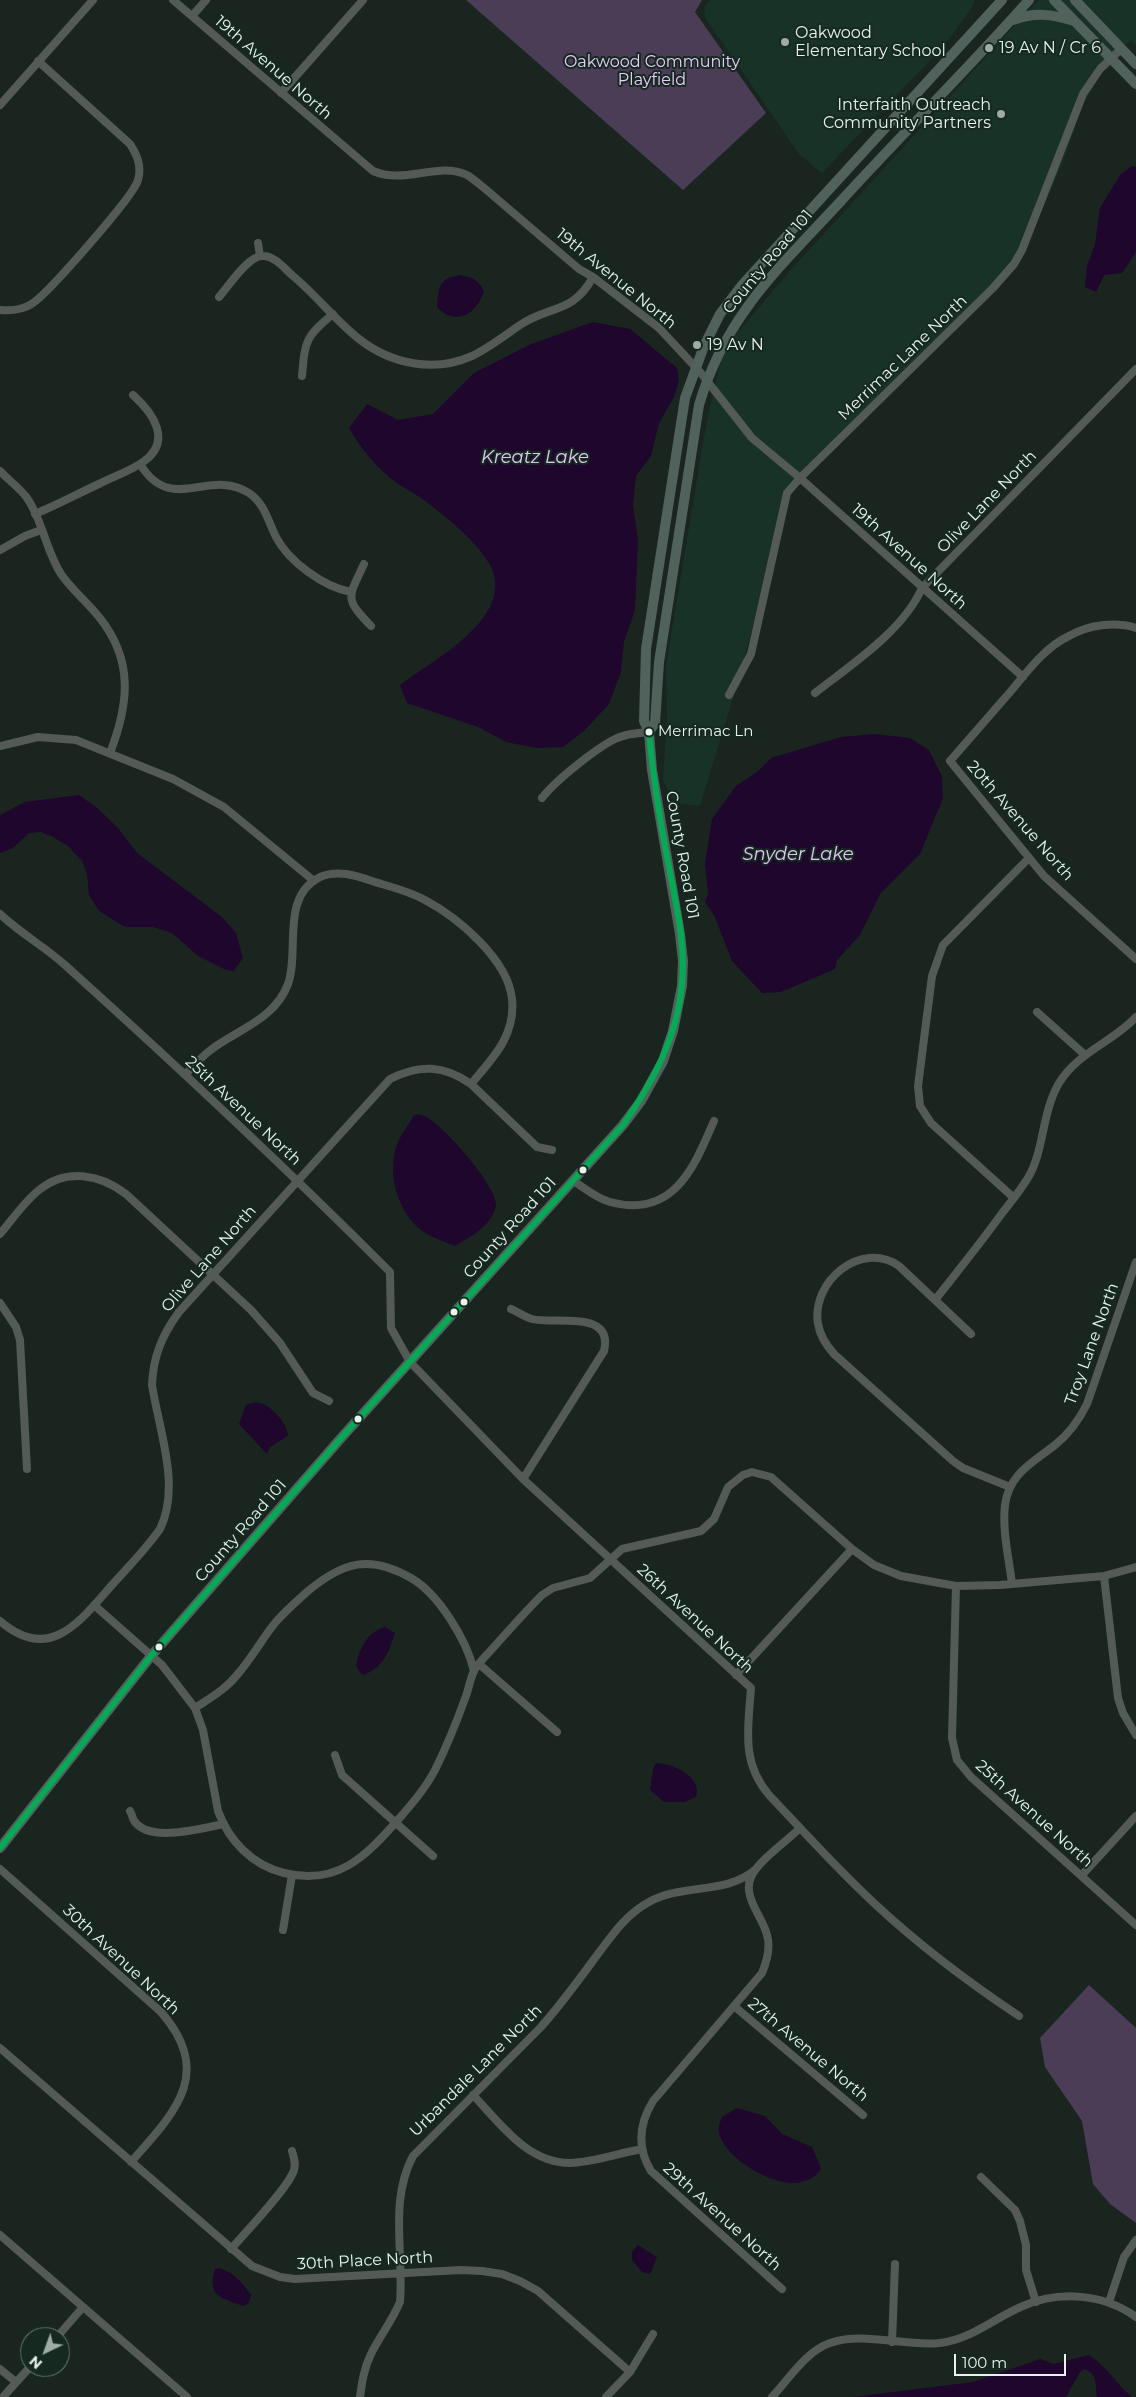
<!DOCTYPE html>
<style>
body{margin:0}
#map{position:relative;width:1136px;height:2397px;overflow:hidden;background:#1a2520;font-family:Montserrat,sans-serif}
canvas{display:block}
.north{position:absolute;left:20px;top:2327px;width:50px;height:50px;box-sizing:border-box;background:#162920;border:1px solid #6a7a72;border-radius:50%;rotate:222deg;font-size:14px;font-weight:700;line-height:20px;text-align:center;color:#e7f3ed}
.north::after{content:'';display:block;margin:auto;width:18px;height:22px;background:#9faba5;clip-path:polygon(50% 0,100% 100%,50% 72%,0 100%)}
.scale{position:absolute;left:954px;top:2354px;width:112px;height:22px;box-sizing:border-box;border:2px solid #e7f3ed;border-top:0;padding-left:6px;font-size:15px;line-height:18px;white-space:nowrap;color:#e7f3ed;-webkit-text-stroke:4px #162920;paint-order:stroke}
</style>
<div id="map">
<canvas width="1136" height="2397"></canvas>
<div class="north">N</div>
<div class="scale">100 m</div>
</div>
<script>
const ctx = document.querySelector('canvas').getContext('2d');
ctx.lineJoin = 'round';
function fill(path, color) {
  ctx.fillStyle = color;
  ctx.fill(path, 'evenodd');
}
function stroke(path, color, width, dash) {
  ctx.strokeStyle = color;
  ctx.lineWidth = width;
  ctx.lineCap = dash ? 'butt' : 'round';
  ctx.setLineDash(dash || []);
  ctx.stroke(path);
}
function write(font, color, halo, rows, align = 'center') {
  ctx.font = font + ' Montserrat,sans-serif';
  ctx.lineWidth = 4;
  ctx.setLineDash([]);
  ctx.textBaseline = 'middle';
  ctx.strokeStyle = halo;
  ctx.fillStyle = color;
  for (const [text, x, y, turn = 0] of rows) {
    ctx.save();
    ctx.translate(x, y);
    ctx.rotate((+turn || 0) * Math.PI / 180);
    ctx.textAlign = isNaN(turn) ? turn : align;
    if (halo) ctx.strokeText(text, 0, 0);
    ctx.fillText(text, 0, 0);
    ctx.restore();
  }
}
const built = new Path2D(`
 M710,0H975L971,9L943,47L822,173L799,154L704,16L705,6Z
 M1038,0H1136V46L1131,40L1107,62L1082,106L1064,159L1024,252L1005,276L819,458L788,496L737,685L700,806L681,804L671,796L663,780L667,717L666,665L707,420L720,365L731,341L788,273Z`);
const green = new Path2D(`
 M466,0H702L695,12L766,113L683,190Z
 M1089,1985L1136,2028V2223L1110,2204L1093,2184L1082,2121L1045,2067L1040,2038Z`);
const water = new Path2D(`
 M1132,166L1136,167V252L1122,273L1104,275L1096,292L1085,287L1087,266L1095,244L1100,208L1120,175Z
 M460,275C472,277 479,280 484,291C477,314 456,327 437,307C439,287 438,279 460,275Z
 M593,322L630,329L677,368L679,381L674,397L659,423L651,456L636,476L633,506L638,540L635,610L624,642L621,672L609,704L584,731L563,747L536,748L506,742L478,727L407,703L400,685C427,665 462,646 483,618C491,608 497,592 495,579C492,552 440,511 418,496C409,490 398,485 389,477C372,462 360,447 349,428L367,404L398,420L433,414L474,373L531,344Z
 M875,734L910,738L929,750L942,777L943,798L920,854L880,894L860,935L837,960L835,969L781,992L762,993L732,961L714,915L705,902L708,894L705,864L712,819L736,786L757,772L771,758L841,737Z
 M79,795L96,807L118,828L137,853L222,917L236,933L243,958L234,971L226,970L198,956L172,933L153,927H125L99,911L89,895L87,873L82,861L68,846L53,837L41,832L29,833L13,848L0,853V815L25,802Z
 M414,1115C416,1115 419,1114 422,1115C440,1120 499,1188 496,1206C491,1226 472,1236 455,1246C446,1242 436,1239 427,1234C398,1217 385,1172 398,1142C402,1133 409,1124 414,1115Z
 M255,1402C270,1403 287,1422 288,1436L270,1447L267,1454L239,1424L246,1405Z
 M385,1627L395,1633C389,1652 382,1670 362,1675L356,1666C359,1649 367,1632 385,1627Z
 M656,1763C672,1763 703,1777 696,1797L685,1802H664L650,1790L653,1769Z
 M737,2108L765,2116L782,2134L812,2147L821,2168C819,2174 813,2178 807,2180C803,2181 799,2183 796,2183C771,2185 724,2158 719,2132C718,2127 720,2122 722,2117Z
 M638,2245L657,2257L650,2274L642,2272L632,2260V2252Z
 M219,2268C235,2273 241,2281 251,2295L249,2303L243,2306C222,2298 206,2296 215,2269Z
 M1089,2355C1107,2366 1116,2384 1132,2397H1097C1095,2384 1098,2375 1085,2369L1080,2372L1066,2397H853L973,2382L1040,2359L1054,2364Z`);
const minor = new Path2D(`
 M173,0L373,171C405,185 438,161 467,175C472,178 478,183 483,187L579,269L593,277L659,328L700,372L752,438L800,478L1023,677
 M192,16L206,0
 M281,93L363,0
 M0,105L93,0
 M258,243L260,256
 M219,297C228,287 248,256 262,256C274,255 285,269 293,276C316,295 335,320 359,339C391,364 434,373 472,356C489,348 504,336 520,325C550,305 573,314 593,277
 M0,310C12,311 23,310 33,303C49,292 134,196 138,180C142,166 137,155 130,144L38,61
 M302,376C305,341 305,337 333,314
 M140,464C172,516 209,467 249,493C265,504 268,521 276,537C289,562 324,587 351,592
 M0,471C8,480 20,488 27,498C43,521 46,551 61,574C72,590 87,602 99,617C134,660 129,704 110,753
 M35,514C57,505 79,493 101,483C115,476 130,471 143,462C173,441 153,413 133,395
 M0,550L25,536L41,530
 M364,564C348,598 344,598 371,626
 M1136,628C1115,621 1088,625 1069,636C1045,647 1027,672 1011,691C990,715 970,738 950,761L1044,876L1136,959
 M815,693C852,664 903,631 922,588L1136,369
 M729,695L751,654L787,493L800,478L993,288L1014,264L1022,250L1083,94L1100,69L1121,49
 M0,746L38,737L76,740L173,779L224,807L314,881
 M542,798C555,781 595,749 615,739C625,734 637,733 649,732
 M0,914C20,933 45,947 65,965C176,1065 285,1167 390,1272L391,1328L410,1362L523,1479L751,1688C748,1729 741,1762 769,1795C804,1832 838,1870 875,1904C920,1946 968,1982 1019,2016
 M1037,1012L1085,1055
 M185,1075C193,1066 202,1056 212,1049C239,1029 275,1019 288,984C300,950 280,897 320,877C338,869 357,876 375,882C391,887 409,891 425,900C457,917 508,959 512,999C516,1035 493,1058 471,1084
 M573,1181C585,1188 596,1198 610,1202C674,1219 694,1167 714,1121
 M1014,1198L931,1123L920,1106L918,1086L932,976L943,945L1029,858
 M0,1234C12,1220 24,1202 39,1190C66,1168 100,1174 126,1194L251,1310L280,1343L313,1393L329,1401
 M935,1300C957,1272 979,1245 1000,1216C1010,1203 1021,1190 1029,1176C1044,1150 1042,1112 1059,1083C1078,1052 1113,1042 1136,1017
 M0,1303L16,1327L20,1340L27,1469
 M511,1309C518,1312 525,1317 532,1319C555,1325 614,1309 604,1351L523,1479
 M971,1334L899,1266C861,1240 811,1281 818,1324C820,1336 826,1345 834,1354L953,1461L963,1468L1010,1487
 M1104,1576L1118,1698L1123,1713L1136,1735
 M1012,1584C1009,1559 1002,1530 1005,1505C1009,1474 1032,1463 1055,1445C1069,1434 1079,1420 1087,1404L1136,1262
 M956,1586L952,1738L957,1760L971,1777L1136,1925
 M94,1605L162,1665L195,1708L203,1730L218,1811C229,1841 252,1865 284,1873C337,1886 365,1857 397,1821C411,1805 425,1789 435,1770C447,1746 457,1721 466,1696C469,1688 470,1679 474,1671C478,1663 487,1655 493,1648C509,1630 525,1612 542,1595L553,1588L590,1578L622,1549L701,1531L714,1519L728,1487L743,1475L752,1472L771,1477L852,1549L874,1565L901,1576L956,1586L1000,1585L1104,1576L1136,1567
 M0,1621C50,1664 80,1621 112,1585C129,1566 146,1549 160,1529C181,1487 159,1430 152,1385C153,1357 162,1335 179,1312L390,1079C419,1064 444,1065 471,1084L537,1147L552,1150
 M479,1664L557,1732
 M736,1675L852,1549
 M195,1708C210,1698 226,1689 237,1675C251,1659 262,1639 275,1623C285,1611 297,1601 308,1591C343,1562 370,1554 411,1578C439,1594 467,1641 474,1671
 M335,1755L342,1775L433,1856
 M130,1811C132,1814 133,1820 135,1822C151,1843 202,1828 224,1824
 M0,1869L161,2012C215,2074 174,2113 131,2162
 M1082,1875L1136,1816
 M283,1930L292,1875
 M734,2006L863,2115
 M0,2048L252,2266L280,2277L295,2279L461,2270L482,2271L502,2274L520,2281L538,2291L630,2372
 M473,2095C500,2123 527,2163 570,2163C594,2162 619,2153 642,2149
 M981,2177L1015,2210L1020,2221L1026,2245V2270L1036,2302
 M0,2235L187,2397
 M231,2249C245,2233 289,2187 294,2170C296,2163 294,2158 292,2151
 M782,2289L651,2171C637,2148 639,2124 653,2101L762,1973C767,1961 771,1948 767,1935C763,1917 742,1897 751,1877C758,1861 787,1841 800,1828
 M1109,2302L1124,2257L1136,2240
 M57,2337L83,2307
 M892,2342L895,2264
 M0,2369L16,2382
 M3,2397L30,2367
 M360,2397C362,2382 364,2368 371,2354C380,2336 392,2321 400,2302C404,2252 389,2201 413,2156L540,2028C559,2007 575,1985 592,1962C609,1940 623,1916 649,1902C682,1883 727,1895 756,1869
 M606,2397L630,2372L653,2334
 M772,2397C789,2379 806,2351 830,2343C862,2331 906,2347 940,2343C972,2339 994,2318 1023,2306C1060,2290 1104,2294 1136,2317`);
const major = new Path2D(`
 M1054,0L1136,84
 M1075,0L1136,64
 M1013,20C1035,12 1051,14 1074,21
 M649,732L655,723L659,662L699,405C725,316 779,268 840,202C902,134 968,69 1029,0
 M0,1848L151,1656L342,1437L623,1125L641,1101L663,1061L673,1031L682,986L683,961L680,934L652,770L649,732L644,721L646,649L685,398L704,346L720,314L742,285L1002,0`);
const bus1 = new Path2D(`
 M0,1848L151,1656L342,1437L623,1125C653,1082 678,1036 682,983C686,944 676,905 669,867C660,822 653,777 649,732`);
const markers = [
 [785,42,5,"#9faba5"],
 [989,48,5,"#9faba5"],
 [1001,114,5,"#9faba5"],
 [697,345,5,"#9faba5"],
 [649,732,4.5,"#e7f3ed"],
 [583,1170,4.5,"#e7f3ed"],
 [464,1302,4.5,"#e7f3ed"],
 [454,1312,4.5,"#e7f3ed"],
 [358,1419,4.5,"#e7f3ed"],
 [159,1647,4.5,"#e7f3ed"]
];
const busNames = [
 ["Merrimac Ln",658,732]
];
const poiNames = [
 ["Oakwood",795,33],
 ["Elementary School",795,51],
 ["19 Av N / Cr 6",999,48],
 ["Interfaith Outreach",991,105,"right"],
 ["Community Partners",991,123,"right"],
 ["19 Av N",707,345]
];
const parkNames = [
 ["Oakwood Community",652,62],
 ["Playfield",652,80]
];
const streetNames = [
 ["19th Avenue North",273,68,41],
 ["County Road 101",768,262,-50],
 ["19th Avenue North",616,279,39],
 ["Merrimac Lane North",903,358,-44],
 ["Olive Lane North",987,502,-46],
 ["19th Avenue North",909,557,42],
 ["20th Avenue North",1020,821,49],
 ["County Road 101",682,855,80],
 ["25th Avenue North",243,1111,43],
 ["County Road 101",510,1228,-48],
 ["Olive Lane North",209,1259,-49],
 ["Troy Lane North",1092,1344,-70],
 ["County Road 101",241,1531,-49],
 ["26th Avenue North",695,1619,43],
 ["25th Avenue North",1034,1814,42],
 ["30th Avenue North",121,1960,43],
 ["27th Avenue North",808,2050,40],
 ["Urbandale Lane North",476,2071,-45],
 ["29th Avenue North",722,2217,42],
 ["30th Place North",365,2261,-3]
];
const waterNames = [
 ["Kreatz Lake",535,458],
 ["Snyder Lake",798,855]
];
fill(built, '#193227');
fill(green, '#4b3d56');
fill(water, '#1f062d');
stroke(minor, '#545b57', 8);
stroke(major, '#51625c', 10);
stroke(bus1, '#06aa56', 6);
for (const [x, y, r, color] of markers) {
  const dot = new Path2D();
  dot.arc(x, y, r, 0, 2 * Math.PI);
  ctx.fillStyle = color;
  ctx.fill(dot);
  stroke(dot, '#162920', 2);
}
write('15px', '#e7f3ed', '#162920', busNames, 'left');
write('16px', '#e7f3ed', '#162920', poiNames, 'left');
write('16px', '#e9cefc', '#162920', parkNames);
write('16px', '#e7f3ed', '#162920', streetNames);
write('italic 18px', '#e2c7f5', '#162920', waterNames);
</script>
